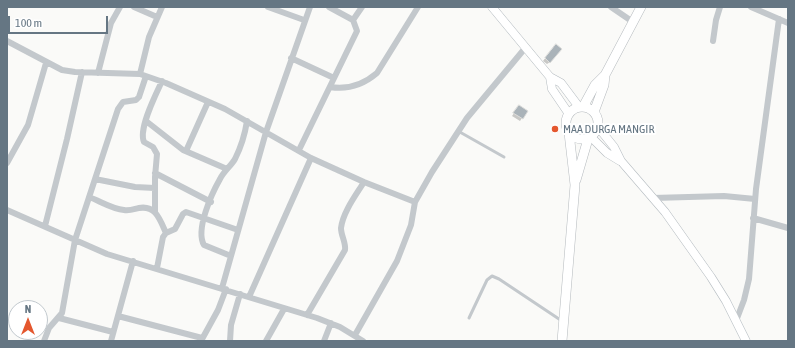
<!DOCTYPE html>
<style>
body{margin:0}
#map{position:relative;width:795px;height:348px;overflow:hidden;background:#fafaf8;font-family:"Asap Condensed",sans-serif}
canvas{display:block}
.frame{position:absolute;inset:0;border:8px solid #657683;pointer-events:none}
.north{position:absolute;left:8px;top:300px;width:40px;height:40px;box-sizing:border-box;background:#fff;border:1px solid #c1c8cd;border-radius:50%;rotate:0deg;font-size:11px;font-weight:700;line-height:16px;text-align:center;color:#657683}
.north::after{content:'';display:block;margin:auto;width:14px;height:18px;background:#e4572e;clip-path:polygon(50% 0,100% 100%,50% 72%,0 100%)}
.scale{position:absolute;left:8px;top:16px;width:100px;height:18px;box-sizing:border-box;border:2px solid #657683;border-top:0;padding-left:5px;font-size:12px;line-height:14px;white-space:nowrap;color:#657683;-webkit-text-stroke:3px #fff;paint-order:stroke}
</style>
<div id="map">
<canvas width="795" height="348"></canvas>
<div class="frame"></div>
<div class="north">N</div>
<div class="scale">100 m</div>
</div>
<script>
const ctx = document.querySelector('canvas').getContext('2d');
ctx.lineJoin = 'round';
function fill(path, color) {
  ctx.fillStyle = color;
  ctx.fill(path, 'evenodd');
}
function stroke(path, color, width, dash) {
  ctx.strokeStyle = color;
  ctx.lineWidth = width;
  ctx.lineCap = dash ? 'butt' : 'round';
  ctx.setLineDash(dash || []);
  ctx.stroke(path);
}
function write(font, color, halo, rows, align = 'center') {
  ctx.font = font + ' "Asap Condensed",sans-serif';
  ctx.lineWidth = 4;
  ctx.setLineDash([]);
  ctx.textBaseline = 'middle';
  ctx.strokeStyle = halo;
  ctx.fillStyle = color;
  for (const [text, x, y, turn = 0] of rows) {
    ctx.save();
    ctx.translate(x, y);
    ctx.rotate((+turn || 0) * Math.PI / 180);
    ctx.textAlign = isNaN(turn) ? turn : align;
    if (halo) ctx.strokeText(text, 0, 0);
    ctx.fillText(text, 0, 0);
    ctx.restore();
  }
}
const shadow = new Path2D(`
 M554,47L550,62L547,64L543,61Z
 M517,109L526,112L520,121L512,116Z`);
const building = new Path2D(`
 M556,44L562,49L550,63L545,58Z
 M519,105L528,111L523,119L513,113Z`);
const service = new Path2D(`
 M458,131L504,157
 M469,318L487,280L492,276L499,279L562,321`);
const minor = new Path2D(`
 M134,7L157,17
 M268,7L304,20
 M611,7L633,22
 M751,7L788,23
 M353,20L362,7
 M7,41L62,70L75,72L140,74L166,83L225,109L311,158L364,182L415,202
 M713,41L716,20L720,7
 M291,58L334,78
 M98,73L111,23L120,7
 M140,74L149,37L162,7
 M330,87C348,90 363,85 377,73L418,7
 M146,121L183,150L227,169
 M299,150L357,31L353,20L329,7
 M186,151L208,102
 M7,163L28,125L46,63
 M155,173L211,202
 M95,179L135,187L155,188
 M89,197C100,201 112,209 124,210C130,211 134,209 139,208C156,205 160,220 166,233
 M653,198L724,196L755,199
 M7,210L107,254L317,318L340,327L363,341
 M155,211V177L157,154L153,147L144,142C138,129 156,94 162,81
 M753,218L788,228
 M45,226L67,139L82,72
 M231,256L204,245C195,230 212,193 220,179C224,171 231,166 235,159C241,147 245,134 247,121
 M157,268L163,237L166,233L175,229L183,214L186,212L238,230
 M222,288L266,132L310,7
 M249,297L311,158
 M307,315L345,250C346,242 341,236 341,228C343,212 356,195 364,182
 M118,316L202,338
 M59,318L113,332
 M736,321L744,300L749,279L756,189L779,19
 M355,335L397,261L411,225L415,202L432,172L467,118L526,47
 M44,341L49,328L62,313L75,240L118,109L123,102L136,100L139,97L146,76
 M111,341L133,261
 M201,341L218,310L226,289
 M230,341L231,325L240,294
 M266,341L284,309
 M324,341L331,323`);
const secondary = new Path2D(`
 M492,7L550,77L561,83L579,107
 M550,77L552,89L569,114
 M598,127L614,147L621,161L665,212L711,277L726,301L746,341
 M591,137L607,153L620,161`);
const primary = new Path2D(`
 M566 123a16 16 0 1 1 32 0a16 16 0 1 1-32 0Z
 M583,107L595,85L605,75
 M594,112L604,85L605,75L641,7
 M576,180L588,139
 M562,341L575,185L569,133`);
const markers = [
 [555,129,4,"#e4572e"]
];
const poiNames = [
 ["MAA DURGA MANGIR",563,129]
];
fill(shadow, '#0003');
fill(building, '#aab3b9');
stroke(building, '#dcdcda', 1);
stroke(secondary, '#b3babf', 9);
stroke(primary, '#b5babe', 10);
stroke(service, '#c3c8cc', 3);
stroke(minor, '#c3c8cc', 6);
stroke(secondary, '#fff', 8);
stroke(primary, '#fff', 9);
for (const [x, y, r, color] of markers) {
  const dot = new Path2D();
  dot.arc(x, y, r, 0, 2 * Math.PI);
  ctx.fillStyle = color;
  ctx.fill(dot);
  stroke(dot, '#fff', 1.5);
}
write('12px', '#657683', '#fff', poiNames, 'left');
</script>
